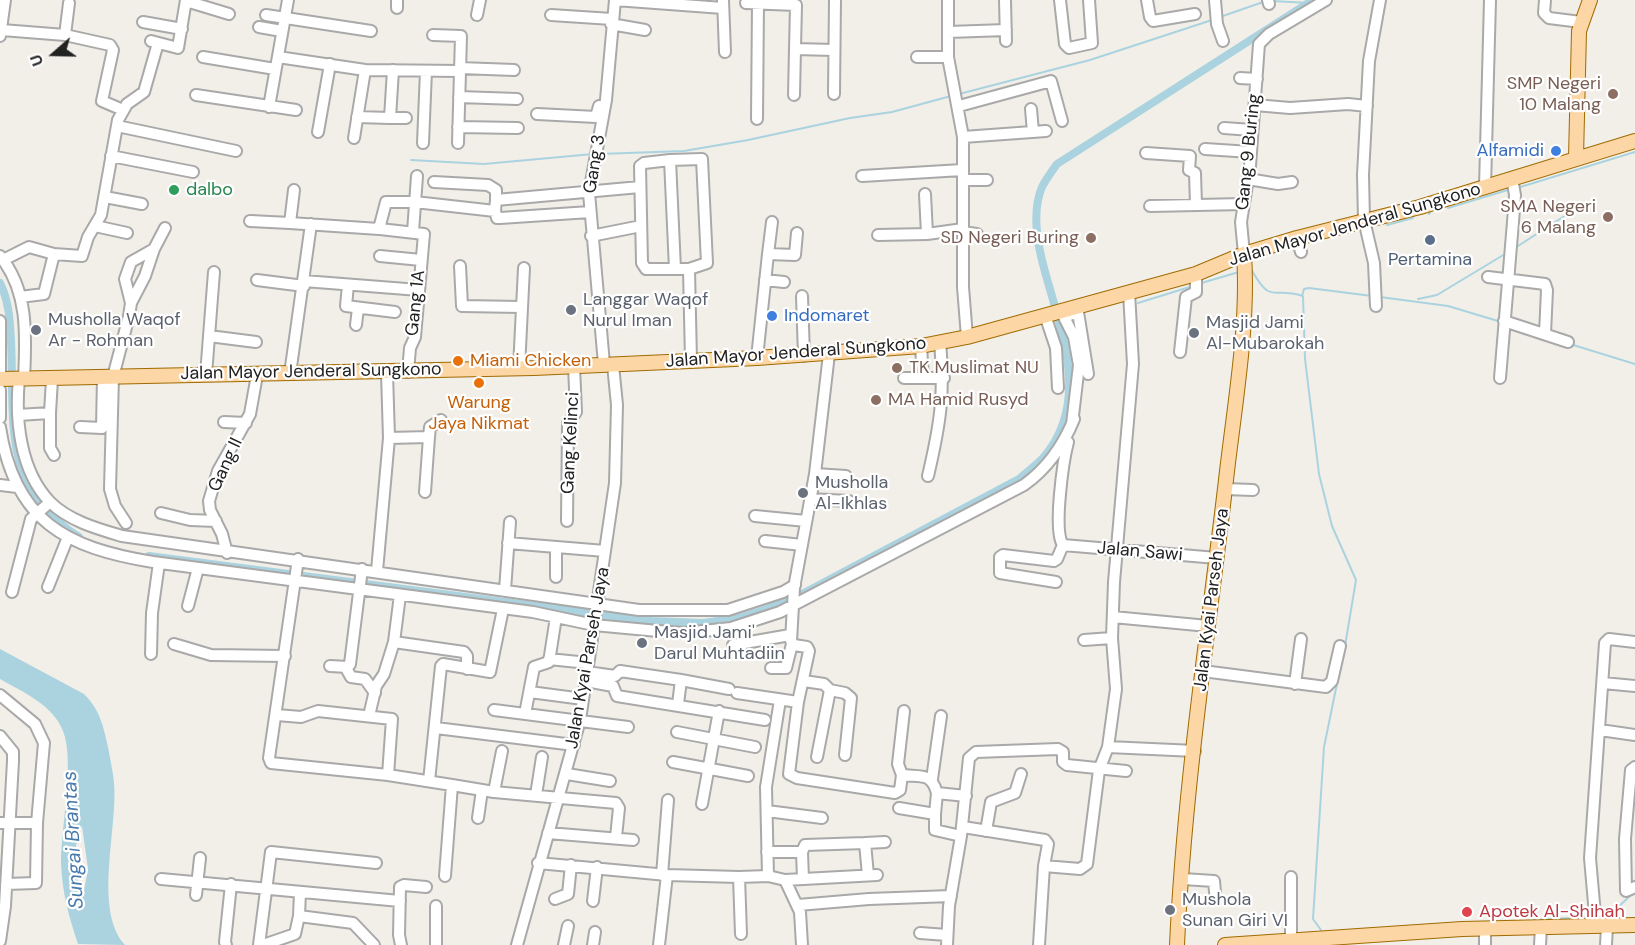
<!DOCTYPE html>
<style>
body{margin:0}
#map{position:relative;width:1635px;height:945px;overflow:hidden;background:#f2efe9;font-family:"DM Sans",sans-serif}
canvas{display:block}
.north{position:absolute;left:24px;top:24px;width:60px;height:60px;-webkit-text-stroke:4px #fff;paint-order:stroke;rotate:250deg;font-size:16px;font-weight:700;line-height:24px;text-align:center;color:#222}
.north::after{content:'';display:block;margin:auto;width:21px;height:27px;background:#222;clip-path:polygon(50% 0,100% 100%,50% 72%,0 100%)}
</style>
<div id="map">
<canvas width="1635" height="945"></canvas>
<div class="north">U</div>
</div>
<script>
const ctx = document.querySelector('canvas').getContext('2d');
ctx.lineJoin = 'round';
function fill(path, color) {
  ctx.fillStyle = color;
  ctx.fill(path, 'evenodd');
}
function stroke(path, color, width, dash) {
  ctx.strokeStyle = color;
  ctx.lineWidth = width;
  ctx.lineCap = dash ? 'butt' : 'round';
  ctx.setLineDash(dash || []);
  ctx.stroke(path);
}
function write(font, color, halo, rows, align = 'center') {
  ctx.font = font + ' "DM Sans",sans-serif';
  ctx.lineWidth = 4.5;
  ctx.setLineDash([]);
  ctx.textBaseline = 'middle';
  ctx.strokeStyle = halo;
  ctx.fillStyle = color;
  for (const [text, x, y, turn = 0] of rows) {
    ctx.save();
    ctx.translate(x, y);
    ctx.rotate((+turn || 0) * Math.PI / 180);
    ctx.textAlign = isNaN(turn) ? turn : align;
    if (halo) ctx.strokeText(text, 0, 0);
    ctx.fillText(text, 0, 0);
    ctx.restore();
  }
}
const water = new Path2D(`
 M0,649L84,694C100,710 103,725 108,747C110,759 113,771 114,783C118,829 93,910 125,945L78,944C69,917 62,892 61,863C61,827 75,761 63,731C53,705 23,692 0,679ZM82,826L88,869L83,896C74,876 72,845 82,826Z`);
const stream = new Path2D(`
 M1272,1L1309,3
 M1220,17L1266,1
 M959,94L1090,60L1212,20
 M599,154L684,151L748,140L850,118L892,112L951,96
 M411,160L484,164L593,154
 M1517,188L1635,152
 M1448,208L1511,189
 M1429,214L1430,213
 M1387,225L1413,218
 M1518,246L1577,208
 M1251,269C1272,306 1271,286 1303,296L1305,359L1319,474L1332,526L1356,580L1345,646
 M1198,284L1239,272
 M1302,296L1304,289L1309,288L1372,296
 M1380,297L1448,306L1498,321
 M1418,299L1437,295L1505,254
 M1138,303L1193,286
 M1570,344L1635,364
 M1613,912L1633,893
 M1531,920L1590,917
 M1321,930L1313,919L1324,747L1340,669`);
const canal = new Path2D(`
 M0,283C9,301 10,321 11,341C15,422 0,488 79,537
 M149,556L651,621L703,623L739,618L767,609L804,593L1019,479C1027,472 1036,465 1043,458C1095,398 1056,321 1041,256C1036,234 1033,208 1042,187C1046,179 1052,171 1057,164L1313,0`);
const minor = new Path2D(`
 M615,0L723,8
 M723,0L725,52
 M948,0V57L963,137V287L967,337
 M1005,0L1006,41
 M1060,0L1065,44L1069,48L1092,43L1089,0
 M1147,0L1150,17L1153,21L1195,14
 M1215,0L1217,24L1223,41
 M1268,0L1269,4
 M1545,0L1544,13L1549,18L1581,22
 M186,1L229,14
 M746,3L796,5L795,49
 M397,8V0
 M266,15L371,31
 M477,15L480,0
 M551,15L612,19
 M143,22L182,29
 M611,24L645,30
 M259,27L282,31
 M2,30L65,35L110,45L113,50L102,101L123,110
 M948,32L1006,30
 M65,35L69,3
 M433,35L461,36L458,143
 M0,36L5,0
 M151,41L178,48L186,0
 M203,57L275,69
 M278,57L365,70L460,71
 M917,57H948
 M460,68L514,70
 M1240,78L1257,79
 M834,94L835,0
 M196,95L296,110
 M794,95L795,49L834,50
 M459,97L517,99
 M1255,105L1290,108L1348,104L1367,106
 M959,106L1051,81L1062,121
 M269,107L288,0
 M1031,109L1033,132
 M537,114L596,117L599,106
 M357,117L390,118L393,70
 M390,118H406
 M757,119L758,3
 M117,126L236,151
 M458,127L518,128
 M1224,128L1252,130
 M318,132L330,64
 M963,137L1046,131
 M354,138L365,70
 M423,143L426,71
 M1205,149L1251,152
 M1146,153L1190,156L1189,170L1195,173L1196,205
 M111,156L193,172
 M670,160L644,163L640,166L642,263L646,269H675
 M862,176L962,170
 M1248,179L1278,184L1292,182
 M963,180H987
 M434,182L488,185L496,190V200
 M1485,187L1490,0
 M294,190L290,223L379,229L386,202H415L495,211L497,218H500L590,212
 M925,194L927,234L963,229
 M105,197L142,204
 M1150,206L1244,204
 M495,211L496,200L640,187
 M250,221L290,223
 M95,226L127,233
 M380,229L424,234L415,337L410,348L408,372
 M413,232L417,176
 M963,232L977,234
 M878,235L927,234
 M591,236L641,226
 M1297,238L1301,252
 M768,254L772,222
 M1244,254L1241,222L1250,166L1259,44L1269,34L1326,0
 M0,256C29,291 26,337 24,379
 M380,256L421,260
 M3,260L29,247L54,254L82,256L88,237L101,215L118,120L127,104L144,92L158,43
 M460,266L462,306L521,307
 M689,269L707,263L702,159L670,160L675,269H689L691,361
 M1488,277L1545,284L1547,290L1545,334
 M257,280L304,286
 M765,280L784,282
 M304,281L419,290
 M348,285L346,306L395,312
 M802,296L804,356
 M20,297L44,294L54,254
 M131,303L145,276L154,249
 M1077,306L1088,374
 M1376,306L1374,263L1364,220L1363,175L1369,61L1380,0
 M1045,315L1056,348L1058,388
 M0,321V372
 M1504,321L1568,342
 M356,325L358,308
 M209,336L256,342
 M921,346L923,378
 M1180,352L1186,297L1196,292V274
 M829,354L815,474L794,588L791,641L794,645L807,647L809,651L798,702L789,774L797,778L895,793L900,790L902,775C921,777 931,772 937,793
 M757,358L768,254L795,255L797,233
 M604,364L589,193L606,100L615,0
 M519,368L524,268
 M290,374L311,224
 M206,375L214,272
 M904,378H944
 M1500,378L1513,222L1515,195L1512,178
 M19,379C15,420 20,471 50,502C69,521 98,529 122,536L639,610H728L783,592L795,585
 M0,390V418
 M50,413L52,379
 M18,415L50,413V448L54,455
 M224,422L246,423
 M1072,424L1079,365L1074,337L1064,317L1075,313
 M0,427C14,521 66,548 153,562L533,612L594,625L658,631L684,633L731,628L780,612L1024,485C1048,468 1063,446 1074,419
 M80,427L102,428L103,377
 M429,437L430,427L441,420
 M389,438L429,437L425,492
 M815,474L846,476
 M928,476C940,425 945,394 940,342
 M0,485L17,487
 M1225,489L1253,490
 M810,499L849,501
 M161,513L190,520L216,521
 M755,516L806,521
 M567,521L568,423L576,412L574,366
 M126,523L115,506L110,489L113,377L129,316L131,303L125,279L131,262L154,249L165,228
 M765,541L802,545
 M508,543L605,551
 M1063,545L1217,558
 M227,553L222,534L210,510L209,501L218,471L250,414L257,375
 M298,559L269,758L271,763L388,775L452,785
 M377,571L389,438L387,373
 M556,577V547
 M1056,582L1000,573V557L1003,555L1054,561L1057,559L1063,545C1053,531 1063,461 1068,442
 M48,587L68,537
 M505,590L510,522
 M12,592L31,519L50,502
 M188,606L198,568
 M1113,617L1208,626
 M1084,640L1112,638
 M394,642L464,652L467,656V669
 M174,644L211,655L285,656
 M733,645L790,635
 M151,654L152,613L159,563
 M549,659L588,663
 M330,666L348,667L350,664L362,569
 M346,668L351,677L365,679L375,693
 M771,668H786L792,644
 M1203,671L1326,687L1332,681L1340,646
 M587,672L615,676L620,671L681,680L678,704
 M681,680L729,689
 M586,681L613,686L617,696L765,720
 M804,681L824,684L830,690L817,757
 M1603,683L1635,686
 M1295,684L1301,639
 M830,690L845,693L851,698L845,755
 M530,692L583,699
 M737,693L798,702
 M0,695L35,724L44,743L37,823L36,883L6,884
 M494,710L628,727
 M525,714L534,667L549,662L556,617
 M277,715L301,717L318,711L392,719L388,775
 M369,716L376,686L384,674L394,642L400,595
 M436,728L574,745
 M1600,730L1635,735
 M677,732L755,747
 M0,736L13,752V761L5,906L0,941
 M1108,747L1195,751
 M673,762L748,776
 M1635,767L1631,770L1625,839L1626,891L1635,887
 M567,774L610,781
 M902,775L898,764L904,711
 M932,779L941,716
 M429,781L441,666L443,664L490,672L503,609
 M494,792L502,751
 M536,795L542,757
 M702,804L719,711
 M899,808L935,814V830L961,836L969,758L976,752L1058,749L1063,752V762L1067,765L1126,771
 M767,811L822,818
 M935,814L937,793L966,796
 M478,818L482,790
 M0,823H37
 M963,827L1045,840L1048,844L1044,866
 M986,831L991,802L1015,793L1021,774
 M548,833L633,840
 M767,852H802
 M538,863L667,875L739,877L741,934
 M662,875L668,800
 M868,875L865,843L885,842
 M445,876L452,785L494,792L616,803L619,808L616,837
 M768,876L766,787L780,700
 M739,877L768,876L785,880
 M161,879L400,901
 M803,879L802,852L805,845L865,843
 M1183,879L1214,881L1215,892
 M196,895L200,858
 M555,899L568,894L571,865
 M593,901L597,867
 M798,905L869,899L951,896
 M299,916L353,923L374,945
 M1596,926L1590,858L1605,643L1609,639L1635,642
 M1485,928V945
 M920,933L947,935
 M1291,939V877
 M226,945L225,942L231,884
 M259,945L271,852L376,863
 M263,945L295,934L299,916L300,892
 M401,945L399,935L400,887L404,885L426,887
 M436,945V906
 M517,945L580,720L615,483L617,405L613,365
 M564,945L568,926
 M593,945L595,932
 M659,945L667,875
 M802,945L800,912L785,880L877,875
 M947,945L949,906L961,836
 M1039,945L1044,866L1080,869L1087,864L1099,770L1108,747L1116,689L1112,638L1114,582L1133,364L1129,292
 M1540,945L1541,927
 M1606,945L1607,926`);
const major = new Path2D(`
 M1576,158L1579,31L1590,0
 M0,379L534,368L757,358L921,346L967,337L1196,274L1244,254L1297,238L1420,207L1635,141
 M1177,945C1184,790 1208,634 1226,480C1234,408 1249,326 1244,254
 M1225,945L1462,929L1635,925`);
const markers = [
 [1613,94,6,"#8d6e63"],
 [1556,151,6,"#3f7fe0"],
 [174,190,6,"#2e9e5b"],
 [1608,217,6,"#8d6e63"],
 [1091,238,6,"#8d6e63"],
 [1430,240,6,"#5c6f8a"],
 [571,310,6,"#6b7280"],
 [772,316,6,"#3f7fe0"],
 [36,330,6,"#6b7280"],
 [1194,333,6,"#6b7280"],
 [458,361,6,"#e8710a"],
 [897,368,6,"#8d6e63"],
 [479,383,6,"#e8710a"],
 [876,400,6,"#8d6e63"],
 [803,493,6,"#6b7280"],
 [642,643,6,"#6b7280"],
 [1170,910,6,"#6b7280"],
 [1467,912,6,"#e0444e"]
];
const educationNames = [
 ["SMP Negeri",1601,84],
 ["10 Malang",1601,105],
 ["SMA Negeri",1596,207],
 ["6 Malang",1596,228],
 ["SD Negeri Buring",1079,238],
 ["TK Muslimat NU",909,368,"left"],
 ["MA Hamid Rusyd",888,400,"left"]
];
const shopNames = [
 ["Alfamidi",1544,151],
 ["Indomaret",784,316,"left"]
];
const streetNames = [
 ["Gang 9 Buring",1249,152,-84],
 ["Gang 3",595,164,-81],
 ["Jalan Mayor Jenderal Sungkono",1355,225,-16],
 ["Gang 1A",416,303,-84],
 ["Jalan Mayor Jenderal Sungkono",796,353,-4],
 ["Jalan Mayor Jenderal Sungkono",311,372,-1],
 ["Gang Kelinci",571,443,-87],
 ["Gang II",226,465,-65],
 ["Jalan Sawi",1140,552,5],
 ["Jalan Kyai Parseh Jaya",1212,600,-83],
 ["Jalan Kyai Parseh Jaya",588,658,-80]
];
const leisureNames = [
 ["dalbo",186,190]
];
const serviceNames = [
 ["Pertamina",1430,260]
];
const worshipNames = [
 ["Langgar Waqof",583,300],
 ["Nurul Iman",583,321],
 ["Musholla Waqof",48,320],
 ["Ar - Rohman",48,341],
 ["Masjid Jami",1206,323],
 ["Al-Mubarokah",1206,344],
 ["Musholla",815,483],
 ["Al-Ikhlas",815,504],
 ["Masjid Jami'",654,633],
 ["Darul Muhtadiin",654,654],
 ["Mushola",1182,900],
 ["Sunan Giri VI",1182,921]
];
const foodNames = [
 ["Miami Chicken",470,361],
 ["Warung",479,403,"center"],
 ["Jaya Nikmat",479,424,"center"]
];
const healthNames = [
 ["Apotek Al-Shihah",1479,912]
];
const waterNames = [
 ["Sungai Brantas",74,840,-93]
];
fill(water, '#aad3df');
stroke(stream, '#aad3df', 2);
stroke(canal, '#aad3df', 8);
stroke(minor, '#a9a9a9', 14);
stroke(major, '#a06b00', 16);
stroke(minor, '#fff', 10);
stroke(major, '#fcd6a4', 14);
for (const [x, y, r, color] of markers) {
  const dot = new Path2D();
  dot.arc(x, y, r, 0, 2 * Math.PI);
  ctx.fillStyle = color;
  ctx.fill(dot);
  stroke(dot, '#fff', 2);
}
write('18px', '#785e54', '#fff', educationNames, 'right');
write('18px', '#366cbe', '#fff', shopNames, 'right');
write('18px', '#222', '#fff', streetNames);
write('18px', '#27864d', '#fff', leisureNames, 'left');
write('18px', '#4e5e75', '#fff', serviceNames);
write('18px', '#5b616d', '#fff', worshipNames, 'left');
write('18px', '#c56008', '#fff', foodNames, 'left');
write('18px', '#be3a42', '#fff', healthNames, 'left');
write('italic 20px', '#4a7aab', '#fff', waterNames);
</script>
